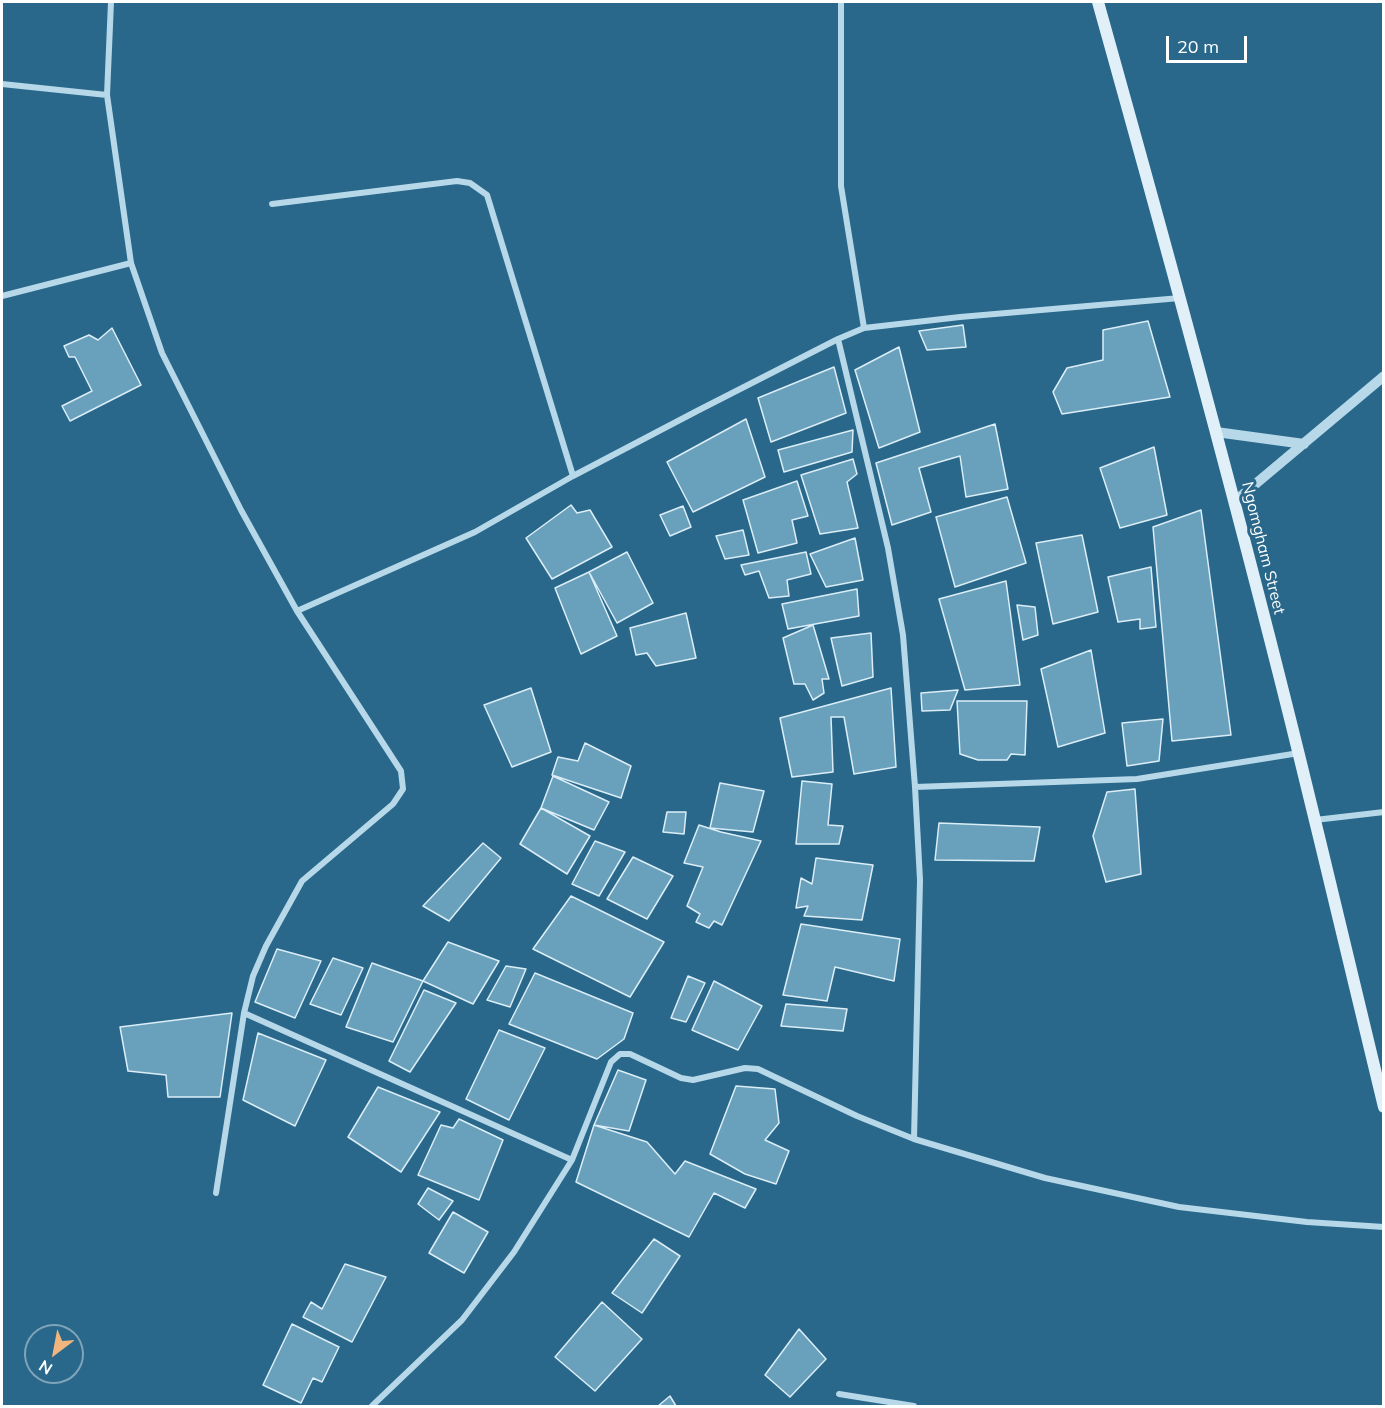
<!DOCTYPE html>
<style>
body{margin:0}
#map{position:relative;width:1385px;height:1408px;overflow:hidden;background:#29688a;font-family:Mulish,sans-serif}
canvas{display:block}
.frame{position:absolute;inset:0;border:3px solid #fff;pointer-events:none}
.north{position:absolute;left:24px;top:1324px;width:60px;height:60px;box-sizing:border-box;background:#29688a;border:2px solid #7fa4b9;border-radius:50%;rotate:212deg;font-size:16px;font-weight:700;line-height:24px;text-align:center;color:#fff}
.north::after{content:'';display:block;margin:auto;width:21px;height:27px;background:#f1b67d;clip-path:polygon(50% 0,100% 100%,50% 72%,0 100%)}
.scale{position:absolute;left:1166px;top:36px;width:81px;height:27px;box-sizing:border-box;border:3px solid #fff;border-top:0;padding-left:8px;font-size:18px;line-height:21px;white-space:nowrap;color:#fff;-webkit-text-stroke:4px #29688a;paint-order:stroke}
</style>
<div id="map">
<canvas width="1385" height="1408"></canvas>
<div class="frame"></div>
<div class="north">N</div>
<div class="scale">20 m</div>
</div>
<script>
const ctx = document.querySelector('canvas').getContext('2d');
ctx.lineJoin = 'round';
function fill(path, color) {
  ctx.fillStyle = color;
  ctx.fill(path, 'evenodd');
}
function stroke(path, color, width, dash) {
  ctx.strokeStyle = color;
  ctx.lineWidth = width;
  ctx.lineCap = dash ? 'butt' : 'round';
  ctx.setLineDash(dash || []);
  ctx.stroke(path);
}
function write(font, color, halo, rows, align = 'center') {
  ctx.font = font + ' Mulish,sans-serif';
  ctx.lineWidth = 6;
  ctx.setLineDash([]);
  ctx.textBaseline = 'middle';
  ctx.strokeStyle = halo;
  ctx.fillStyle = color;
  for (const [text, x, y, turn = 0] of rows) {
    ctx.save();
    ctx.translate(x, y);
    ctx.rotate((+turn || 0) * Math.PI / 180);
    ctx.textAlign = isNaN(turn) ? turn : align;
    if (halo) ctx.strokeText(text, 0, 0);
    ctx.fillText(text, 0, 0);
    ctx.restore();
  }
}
const building = new Path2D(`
 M1148,321L1170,397L1062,414L1053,392L1067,368L1103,360V330Z
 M963,325L966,347L927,350L919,331Z
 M112,328L141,385L70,421L62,406L92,391L75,357H69L64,346L89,335L98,340Z
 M899,347L920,432L879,448L855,370Z
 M834,367L846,413L771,442L758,398Z
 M746,419L765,477L693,512L667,462Z
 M995,424L1008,489L966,497L960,456L919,468L931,512L892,525L876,463Z
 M853,430L852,452L784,472L778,450Z
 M1154,447L1167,515L1120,528L1100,468Z
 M853,459L857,474L847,482L858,528L820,534L801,475Z
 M797,481L808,516L792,520L797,543L758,553L743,500Z
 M1007,497L1026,563L955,587L936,517Z
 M571,505L577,513L590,510L612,547L552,579L526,538Z
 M683,506L691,527L670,536L660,515Z
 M1201,510L1231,735L1172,741L1153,527Z
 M743,530L749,555L725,559L716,536Z
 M1082,535L1098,612L1053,624L1036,543Z
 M855,538L863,580L826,587L810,554Z
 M627,552L653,603L617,623L589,572Z
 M806,552L811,574L787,580L789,596L769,598L759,571L745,575L741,565Z
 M1151,567L1156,627L1140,629V619L1118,622L1108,577Z
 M589,572L617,636L581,654L555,588Z
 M1006,581L1020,685L965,690L939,599Z
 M857,589L859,616L788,629L782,604Z
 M1017,605L1035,607L1038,635L1023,640Z
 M686,613L696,658L656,666L647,653L636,655L630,628Z
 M813,625L829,679H822L824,693L813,700L805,684H794L783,638Z
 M871,633L873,677L842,686L831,638Z
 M1091,650L1105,733L1058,747L1041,669Z
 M531,688L551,752L512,767L484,705Z
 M891,688L896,767L854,774L844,717H831L833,772L792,777L780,718Z
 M958,690L950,710L922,711L921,693Z
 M957,701H1027L1025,755L1011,754L1007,760H978L960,754Z
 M1163,719L1159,761L1127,766L1122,723Z
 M585,743L631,766L621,798L552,775L558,757L578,761Z
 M553,776L609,802L594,830L541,808Z
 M802,781L832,784L828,825L843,826L839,844H796Z
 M720,783L764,791L753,832L710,828Z
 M1135,789L1141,874L1106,882L1093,836L1107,792Z
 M541,808L590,836L567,874L520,844Z
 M667,812H686L684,834L663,832Z
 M939,823L1040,827L1034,861L935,860Z
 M699,825L721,832L761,841L722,925L714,921L709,928L696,922L700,914L687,906L703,867L684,863Z
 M595,841L625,852L599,896L572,884Z
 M483,843L501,858L449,921L423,906Z
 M633,857L673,876L647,919L607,899Z
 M816,858L873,865L862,920L804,916L808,906L796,908L801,878L812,884Z
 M571,896L664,942L630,997L533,949Z
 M801,924L900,939L894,981L835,967L827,1001L783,995Z
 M448,942L499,961L473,1004L423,981Z
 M277,949L321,961L295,1018L255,1002Z
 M333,958L363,968L341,1015L310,1004Z
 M372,963L423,981L393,1042L346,1027Z
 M506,966L526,969L510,1007L487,1000Z
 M535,973L633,1013L624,1039L597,1059L509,1024Z
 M688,976L705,983L686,1022L671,1018Z
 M714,981L762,1006L738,1050L692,1030Z
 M424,990L456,1003L410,1072L389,1061Z
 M786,1004L847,1009L843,1031L781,1026Z
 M232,1013L220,1097H168L166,1075L128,1071L120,1027Z
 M499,1030L545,1048L509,1120L466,1099Z
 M258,1033L326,1060L295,1126L243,1100Z
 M618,1070L646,1080L629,1131L594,1125Z
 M736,1086L775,1089L779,1123L765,1140L789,1151L776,1184L745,1174L710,1154Z
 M378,1087L440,1112L401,1172L348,1137Z
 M459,1119L503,1140L479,1200L418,1175L441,1125L453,1128Z
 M594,1125L647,1142L675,1174L685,1161L756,1189L745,1208L714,1193L689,1237L576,1182Z
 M428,1188L453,1201L439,1220L418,1204Z
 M453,1212L488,1232L464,1273L429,1253Z
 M654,1239L680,1256L642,1313L612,1293Z
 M345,1264L386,1277L352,1342L303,1317L311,1302L322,1309Z
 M602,1302L642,1339L595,1391L555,1357Z
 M292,1324L339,1347L322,1382L313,1378L301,1403L263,1385Z
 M799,1329L826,1359L790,1397L765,1375Z
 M670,1396L676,1406H658Z`);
const minor = new Path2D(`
 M111,2L107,95L131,263L162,353L241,510L297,611L401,771L403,789L393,804L302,881L266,946L253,976L244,1013L216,1193
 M841,2V186L864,328
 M2,84L107,95
 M272,204L457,181L470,183L487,195L573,476
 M2,296L131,263
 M838,339L888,548L903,635L915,787L920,880L914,1139
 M297,611L475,532L573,476L697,411L838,339L864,328L960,317L1180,298
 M915,787L1137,779L1299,753
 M1315,820L1384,812
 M244,1013L572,1160
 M839,1394L914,1406
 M372,1406L462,1320L514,1252L572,1160L611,1062L620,1054H630L681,1078L693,1080L745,1068L758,1069L857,1116L914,1139L1045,1178L1179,1207L1307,1222L1384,1227`);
const tertiary = new Path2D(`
 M1216,432L1304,444
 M1234,502L1384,376`);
const secondary = new Path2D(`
 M1098,2C1168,252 1237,503 1299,755C1328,872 1355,989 1384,1107`);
const streetNames = [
 ["Ngomgham Street",1263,548,76]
];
fill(building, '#69a0bc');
stroke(building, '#dbeef7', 1.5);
stroke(minor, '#b7d8e9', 6);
stroke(tertiary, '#b7d8e9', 10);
stroke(secondary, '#e1f0f8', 12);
write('16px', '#fff', '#29688a', streetNames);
</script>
